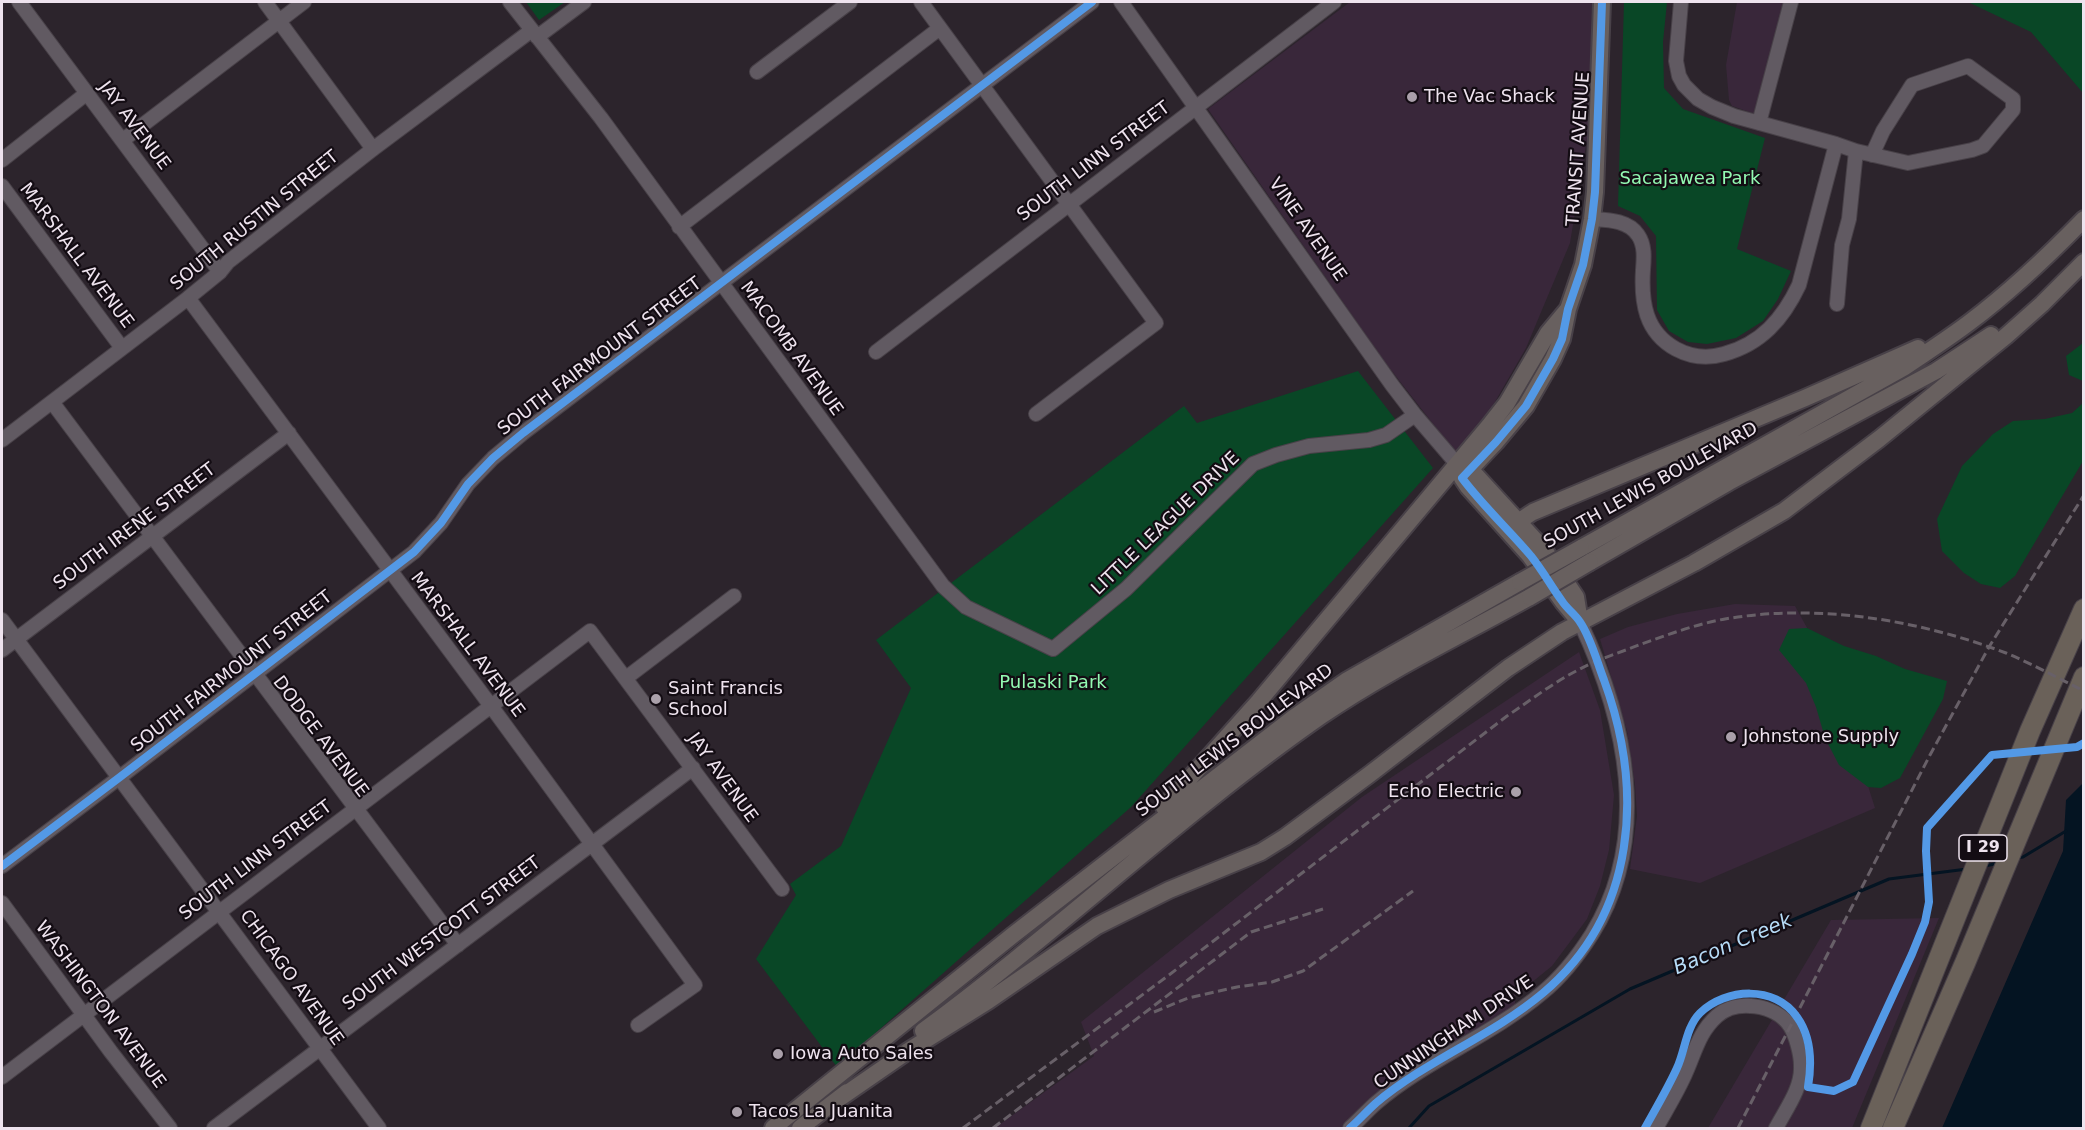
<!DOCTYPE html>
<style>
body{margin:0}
#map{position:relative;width:2085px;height:1130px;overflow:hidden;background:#2c242c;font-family:"DejaVu Sans",sans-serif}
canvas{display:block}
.frame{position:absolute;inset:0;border:3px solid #eee3ee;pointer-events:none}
</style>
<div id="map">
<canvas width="2085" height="1130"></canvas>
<div class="frame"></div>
</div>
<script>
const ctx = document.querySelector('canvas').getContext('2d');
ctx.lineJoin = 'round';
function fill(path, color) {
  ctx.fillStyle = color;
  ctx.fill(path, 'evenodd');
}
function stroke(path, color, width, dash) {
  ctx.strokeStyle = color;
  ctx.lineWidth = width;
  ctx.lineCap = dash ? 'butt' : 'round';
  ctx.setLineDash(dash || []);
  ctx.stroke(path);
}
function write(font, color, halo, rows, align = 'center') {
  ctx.font = font + ' "DejaVu Sans",sans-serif';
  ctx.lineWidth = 4.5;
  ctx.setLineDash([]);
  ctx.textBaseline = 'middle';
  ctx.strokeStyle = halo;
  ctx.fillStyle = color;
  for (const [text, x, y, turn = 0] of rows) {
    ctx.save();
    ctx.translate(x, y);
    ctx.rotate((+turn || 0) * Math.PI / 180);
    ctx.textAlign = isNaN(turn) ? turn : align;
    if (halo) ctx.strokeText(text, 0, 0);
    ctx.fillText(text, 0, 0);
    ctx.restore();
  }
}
const built = new Path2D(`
 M1350,2H1592L1589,127L1570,243L1526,348L1488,414L1455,452L1384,361L1208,109Z
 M1737,2H1796L1764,117L1732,106L1729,100L1726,65Z
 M1735,604L1795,606L1833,675L1875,808L1700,883L1630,869L1637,816L1635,785L1627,731L1600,639L1628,627L1677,614Z
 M1579,652L1600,710L1614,795L1609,850L1600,886L1587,919L1552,966L1515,996V1009L1346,1128H995L1094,1056L1081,1022L1362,797Z
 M1939,918L1852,1128H1708L1831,920Z`);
const green = new Path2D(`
 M526,2H565L539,20Z
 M1624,2H1667L1663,42L1664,88L1683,109L1765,138L1737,249L1791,271L1778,299L1763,321L1736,338L1707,344L1688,342L1669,331L1657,310L1656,236L1640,216L1618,206Z
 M1968,2H2083V93L2031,32Z
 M2083,343V381L2069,375L2066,356Z
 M1358,371L1433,468L1131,807L837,1067L756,959L796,895L790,884L841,846L911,688L876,640L1184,406L1197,423Z
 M2083,403V461L2015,576L2000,588L1981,584L1964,573L1942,551L1937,519L1962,466L1993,434L2013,421L2045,419L2072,413Z
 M1807,628L1844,646L1876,656L1905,669L1947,681L1943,699L1900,778L1881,788L1868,787L1839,765L1825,738L1816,707L1806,683L1779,650L1789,629Z`);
const water = new Path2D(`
 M2083,783V1128H1942L2063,851L2066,800Z`);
const stream = new Path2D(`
 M2017,858L2023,857L2066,831
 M1985,866L1999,863
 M1409,1128L1429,1106L1630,989L1889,879L1967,869`);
const minor = new Path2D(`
 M19,2L220,272
 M265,2L373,149
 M510,2L601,118L943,586L966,607L1053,649L1126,589L1253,464L1276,455L1309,446L1369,440L1386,435L1415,415
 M921,2L1156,323L1036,414
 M1121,2L1392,385L1415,415L1457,464
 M1681,2L1676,61L1679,76L1684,85L1698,99L1712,107L1734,116L1836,144L1856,151L1908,163L1972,150L1983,146L2013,110V99L1968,66L1912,85L1883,131L1872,155
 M537,37L584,2
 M757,72L850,2
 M1759,123L1791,2
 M123,140L304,2
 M2,160L87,93
 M2,186L122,348
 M1592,219C1608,220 1628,220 1638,235C1645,245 1644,258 1643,270C1641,302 1645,332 1676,349C1691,357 1707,359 1724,354C1761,344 1783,319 1799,285L1836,144
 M679,227L940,28
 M188,298L491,706L695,985L638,1025
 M1837,304L1842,245L1849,219L1856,151
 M876,352L1334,2
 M52,402L458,945
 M2,440L188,298L220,272L228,262L373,149L532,30
 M2,620L379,1128
 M2,650L289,433
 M626,678L734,596
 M2,866L120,777L414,552L441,523L468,484L493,458L523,433L1092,2
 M2,903L111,1052L170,1128
 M2,1077L590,631L782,889
 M214,1128L693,768
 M1350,1128C1359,1120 1367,1111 1376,1103C1426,1060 1491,1036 1542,993C1563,976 1578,956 1592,934C1652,837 1626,720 1580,622
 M1656,1128C1666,1110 1678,1091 1686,1072C1695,1052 1699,1032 1717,1016C1736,999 1775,1004 1790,1026C1796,1036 1801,1054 1801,1066C1802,1088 1786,1109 1776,1128`);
const major = new Path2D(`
 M1460,465L1470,469L1545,551L1576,597L1580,622
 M1458,468L1462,478L1468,487L1530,556L1563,602L1579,621
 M1462,478L1496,442L1526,406L1553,359L1562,339L1568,309L1583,265L1592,219L1595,192L1602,2
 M1512,536C1515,524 1523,518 1533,512L1805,398L1918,348
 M1581,548L1905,367C1927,352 1949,338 1970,322C2011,291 2048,256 2084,219
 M1590,562L1729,482L1936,371L1991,335
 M1164,807L1259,701L1489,426L1507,403L1548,333L1568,309
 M923,1031C1059,931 1182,813 1321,716C1387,671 1460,636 1530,597
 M840,1098L908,1051L988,1001L1097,926L1169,890L1261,852L1285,837L1370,774L1508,668L1562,632L1694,563L1784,511L1879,439L2006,336L2042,304L2084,262
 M773,1128L1013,935L1293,718L1346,681L1520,582
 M800,1128L847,1092`);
const highway = new Path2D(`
 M1871,1128L2030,731L2084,609
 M1893,1128L1965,963L2084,677`);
const rail = new Path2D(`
 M1154,1012L1188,998L1237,987L1272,982L1303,971L1413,891
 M963,1128L1169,975L1507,716C1531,700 1554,682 1580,669C1598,659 1619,653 1639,645C1667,635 1696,624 1725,619C1818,603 1919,620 2006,653C2032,664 2058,678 2084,691
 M993,1128L1251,932L1323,909
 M1738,1128L1930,755L1989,647L2084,495`);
const majorBridge = new Path2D(`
 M1520,582L1581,548
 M1530,597L1590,562`);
const cycleway = new Path2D(`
 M2,866L120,777L414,552L441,523L468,484L493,458L523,433L1092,2
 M1350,1128C1359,1120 1367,1111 1376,1103C1427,1060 1492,1036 1543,993C1637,914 1644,790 1604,680C1597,662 1591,638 1580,622C1575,614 1567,609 1562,601C1551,586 1543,571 1531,556C1509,530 1483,506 1462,478L1496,442L1526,406L1553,359L1562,339L1568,309L1583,265L1592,219L1595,192L1602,2
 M1645,1128C1656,1108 1668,1088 1677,1068C1685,1051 1686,1027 1700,1013C1726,988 1775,985 1797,1017C1812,1038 1812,1063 1808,1087L1834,1091L1853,1082L1912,954L1925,922L1929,902L1926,851L1927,828L1992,755L2077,747L2084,743`);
const markers = [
 [1412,97,6,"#aaa0aa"],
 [656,699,6,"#aaa0aa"],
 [1731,737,6,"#aaa0aa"],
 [1516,792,6,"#aaa0aa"],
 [778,1054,6,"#aaa0aa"],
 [737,1112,6,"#aaa0aa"]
];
const shields = [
 [1983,848,48]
];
const shieldNames = [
 ["I 29",1983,848]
];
const poiNames = [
 ["The Vac Shack",1424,97],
 ["Saint Francis",668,689],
 ["School",668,710],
 ["Johnstone Supply",1743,737],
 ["Echo Electric",1504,792,"right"],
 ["Iowa Auto Sales",790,1054],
 ["Tacos La Juanita",749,1112]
];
const streetNames = [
 ["JAY AVENUE",134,126,53],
 ["TRANSIT AVENUE",1579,149,-86],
 ["SOUTH LINN STREET",1094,162,-37],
 ["SOUTH RUSTIN STREET",255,221,-39],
 ["VINE AVENUE",1307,230,55],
 ["MARSHALL AVENUE",76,256,53],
 ["MACOMB AVENUE",791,349,54],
 ["SOUTH FAIRMOUNT STREET",600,357,-37],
 ["SOUTH LEWIS BOULEVARD",1651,486,-29],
 ["LITTLE LEAGUE DRIVE",1166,524,-44],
 ["SOUTH IRENE STREET",135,527,-37],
 ["MARSHALL AVENUE",467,645,53],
 ["SOUTH FAIRMOUNT STREET",232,672,-38],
 ["DODGE AVENUE",320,737,53],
 ["SOUTH LEWIS BOULEVARD",1235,741,-37],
 ["JAY AVENUE",722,778,54],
 ["SOUTH LINN STREET",256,861,-37],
 ["SOUTH WESTCOTT STREET",442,934,-37],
 ["CHICAGO AVENUE",291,978,54],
 ["WASHINGTON AVENUE",100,1005,53],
 ["CUNNINGHAM DRIVE",1454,1033,-34]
];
const parkNames = [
 ["Sacajawea Park",1690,179],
 ["Pulaski Park",1053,683]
];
const waterNames = [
 ["Bacon Creek",1733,945,-23]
];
fill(built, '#39273a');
fill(green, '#094726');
fill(water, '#041422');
stroke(stream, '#041422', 3);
stroke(minor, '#484148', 16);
stroke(major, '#484148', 20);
stroke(highway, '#484148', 22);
stroke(minor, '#615a62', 14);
stroke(major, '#68605f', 16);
stroke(highway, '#6a6159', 20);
stroke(rail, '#686068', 3, [9, 4.5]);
stroke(majorBridge, '#484148', 20, []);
stroke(majorBridge, '#68605f', 16);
stroke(cycleway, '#5399e6', 8);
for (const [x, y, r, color] of markers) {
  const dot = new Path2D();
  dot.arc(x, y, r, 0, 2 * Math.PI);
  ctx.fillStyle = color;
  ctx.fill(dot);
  stroke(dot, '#130c13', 2);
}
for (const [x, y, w] of shields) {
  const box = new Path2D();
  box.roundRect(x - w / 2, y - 13, w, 26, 4.5);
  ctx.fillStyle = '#130c13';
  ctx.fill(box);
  stroke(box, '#eee3ee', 1.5);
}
write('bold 16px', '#eee3ee', null, shieldNames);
write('18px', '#eee3ee', '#130c13', poiNames, 'left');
write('18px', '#eee3ee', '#130c13', streetNames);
write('18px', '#93f9b2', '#130c13', parkNames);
write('italic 20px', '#b6dbf7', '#130c13', waterNames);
</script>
